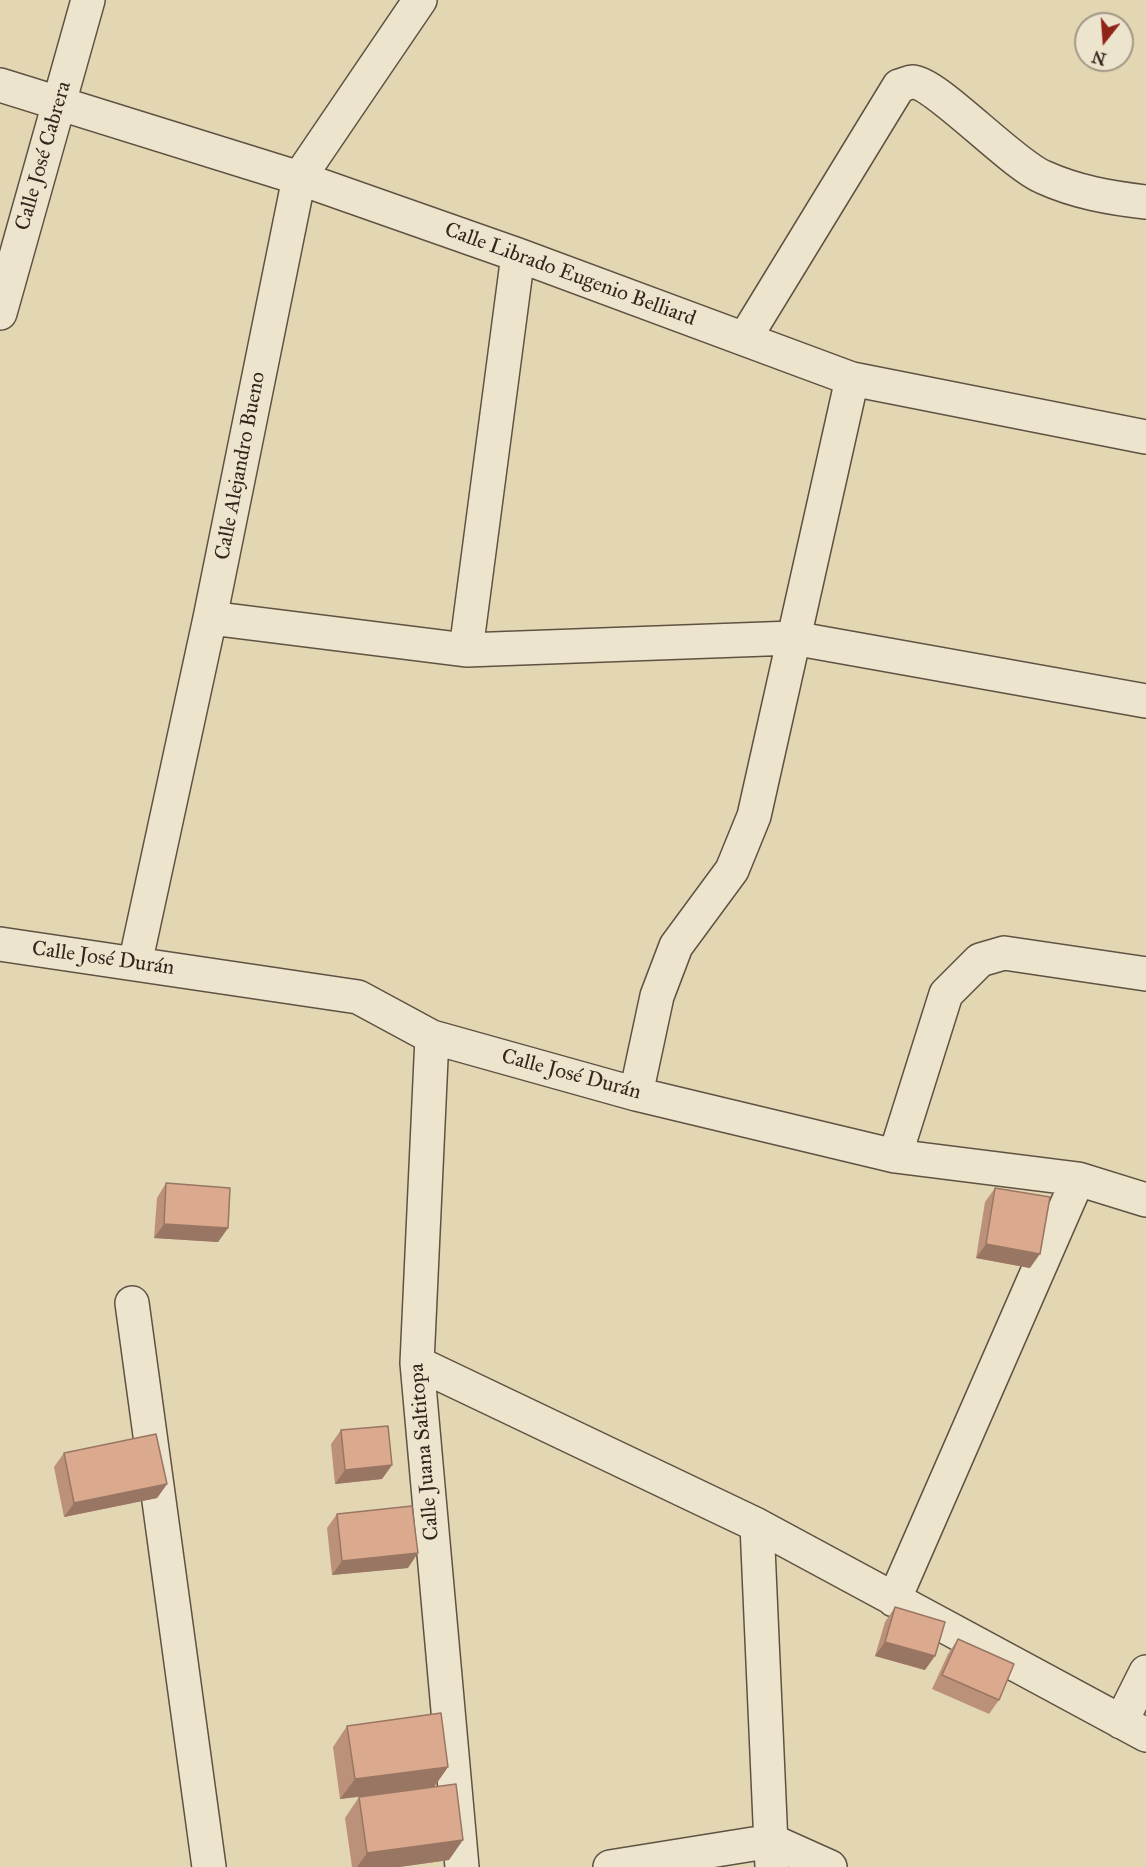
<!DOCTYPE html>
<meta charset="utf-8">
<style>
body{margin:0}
#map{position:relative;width:1146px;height:1867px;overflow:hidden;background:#e3d6b3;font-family:"IM FELL Great Primer",serif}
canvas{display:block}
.north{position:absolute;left:1074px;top:12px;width:60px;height:60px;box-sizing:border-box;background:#ede4ce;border:2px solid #a39887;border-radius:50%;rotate:197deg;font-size:16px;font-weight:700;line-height:24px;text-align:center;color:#33261d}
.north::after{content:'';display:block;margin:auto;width:21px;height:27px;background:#8f2418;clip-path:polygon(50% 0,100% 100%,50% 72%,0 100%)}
</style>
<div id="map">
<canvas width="1146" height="1867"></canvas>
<div class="north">N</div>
</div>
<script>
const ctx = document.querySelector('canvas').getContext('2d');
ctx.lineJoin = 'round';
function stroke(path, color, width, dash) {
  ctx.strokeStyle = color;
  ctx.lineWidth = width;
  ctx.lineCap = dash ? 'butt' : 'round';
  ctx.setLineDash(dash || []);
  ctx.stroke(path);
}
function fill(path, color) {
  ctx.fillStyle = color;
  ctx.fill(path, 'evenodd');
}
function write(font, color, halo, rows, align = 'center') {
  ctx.font = font + ' "IM FELL Great Primer",serif';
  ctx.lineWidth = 6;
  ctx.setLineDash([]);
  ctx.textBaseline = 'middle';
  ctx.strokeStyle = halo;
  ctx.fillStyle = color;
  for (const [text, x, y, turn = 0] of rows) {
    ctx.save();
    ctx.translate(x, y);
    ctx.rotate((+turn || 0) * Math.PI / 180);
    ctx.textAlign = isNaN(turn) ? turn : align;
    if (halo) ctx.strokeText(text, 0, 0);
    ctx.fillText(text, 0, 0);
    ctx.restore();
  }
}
const minor = new Path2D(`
 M0,85L299,178L518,255L852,379L1146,437
 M0,313L88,0
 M745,338L899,86C903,85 909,82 913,82C936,83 1012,164 1043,177C1076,192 1110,198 1146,202
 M210,618L466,650L793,638L1146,701
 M466,650L518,255
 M0,944L358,997L432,1037L636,1094L895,1156L1078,1179L1146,1200
 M135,964L210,618L299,178L420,0
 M432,1037L417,1363L462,1867
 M636,1094L657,996L676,946L732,870L754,816L852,379
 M895,1156L946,994L980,960L1004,953L1146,974
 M132,1303L209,1867
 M417,1363L757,1525L1146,1735
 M757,1525L772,1867
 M894,1600L1078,1179
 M1121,1722L1146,1672
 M610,1867L772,1841L830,1867`);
const wall = new Path2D(`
 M166,1183L228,1228L218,1242L154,1238L157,1198Z
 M995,1188L1030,1268L976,1258L985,1202Z
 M341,1430L392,1465L382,1479L335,1484L331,1444Z
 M64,1453L167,1484L157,1498L64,1517L54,1467Z
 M337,1514L408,1568L332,1575L327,1528Z
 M895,1607L925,1670L875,1656L885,1622Z
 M958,1639L999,1700L989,1714L932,1689L948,1654Z
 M347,1726L448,1767L434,1787L449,1860L399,1867H352L345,1818L359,1797L392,1793L340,1799L333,1747Z`);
const shadedWall = new Path2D(`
 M164,1224L228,1228L218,1242L154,1238Z
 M986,1244L1040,1254L1030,1268L976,1258Z
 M392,1465L382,1479L335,1484L345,1470Z
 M167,1484L157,1498L64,1517L74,1503Z
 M418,1553L408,1568L332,1575L342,1561Z
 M885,1642L935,1656L925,1670L875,1656Z
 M448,1767L434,1787L340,1799L355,1779Z
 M463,1840L449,1860L399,1867H357L367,1853Z`);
const building = new Path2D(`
 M166,1183L230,1188L228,1228L164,1224Z
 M995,1188L1050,1197L1040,1254L986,1244Z
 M388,1426L392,1465L345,1470L341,1430Z
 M156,1434L167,1484L74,1503L64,1453Z
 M412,1506L418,1553L342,1561L337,1514Z
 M895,1607L945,1622L935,1656L885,1642Z
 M958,1639L1014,1664L999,1700L942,1675Z
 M441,1713L448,1767L355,1779L347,1726Z
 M456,1784L463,1840L367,1853L359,1797Z`);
const streetNames = [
 ["Calle José Cabrera",44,156,-74],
 ["Calle Librado Eugenio Belliard",570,275,20],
 ["Calle Alejandro Bueno",241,466,-79],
 ["Calle José Durán",103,959,8],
 ["Calle José Durán",571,1075,15],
 ["Calle Juana Saltitopa",425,1452,-95]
];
stroke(minor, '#5f5242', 36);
stroke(minor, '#ede4ce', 33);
fill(wall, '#bc9179');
fill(shadedWall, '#997663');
fill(building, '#dba98d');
stroke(building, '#997663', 1.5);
write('21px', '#33261d', '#ede4ce', streetNames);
</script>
